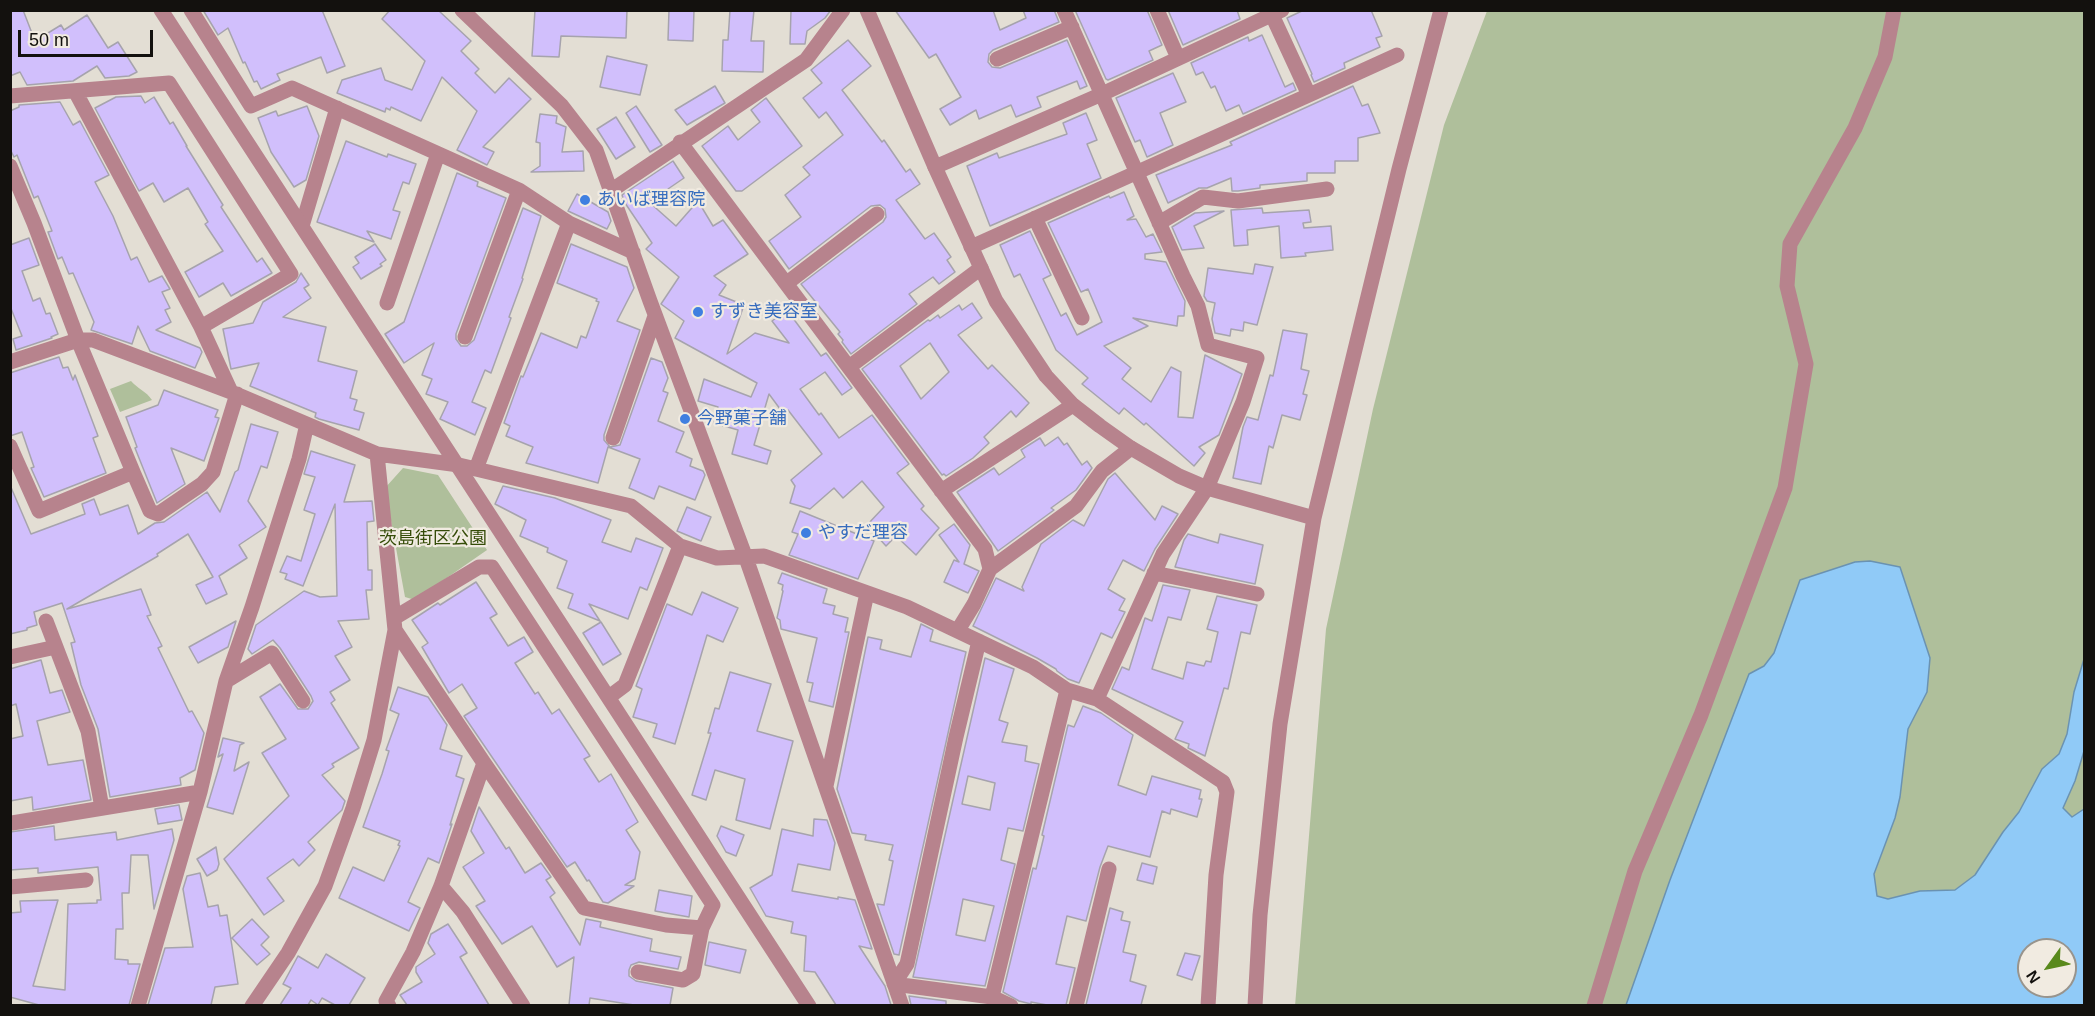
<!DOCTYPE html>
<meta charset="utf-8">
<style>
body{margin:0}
#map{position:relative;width:2095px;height:1016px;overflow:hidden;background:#e3ded4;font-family:Arial,sans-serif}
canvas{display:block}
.frame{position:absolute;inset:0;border:12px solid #13110e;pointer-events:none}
.north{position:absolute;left:2017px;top:938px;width:60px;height:60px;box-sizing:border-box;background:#f1ebe1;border:2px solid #98948d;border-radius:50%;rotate:237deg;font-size:16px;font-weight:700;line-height:24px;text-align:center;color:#13110e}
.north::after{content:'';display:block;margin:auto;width:21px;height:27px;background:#59891c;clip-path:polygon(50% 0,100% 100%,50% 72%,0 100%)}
.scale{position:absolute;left:18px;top:30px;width:135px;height:27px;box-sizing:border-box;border:3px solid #13110e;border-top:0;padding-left:8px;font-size:18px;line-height:21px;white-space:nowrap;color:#13110e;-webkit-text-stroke:4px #f1ebe1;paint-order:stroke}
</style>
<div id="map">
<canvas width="2095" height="1016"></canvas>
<div class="frame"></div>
<div class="north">N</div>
<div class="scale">50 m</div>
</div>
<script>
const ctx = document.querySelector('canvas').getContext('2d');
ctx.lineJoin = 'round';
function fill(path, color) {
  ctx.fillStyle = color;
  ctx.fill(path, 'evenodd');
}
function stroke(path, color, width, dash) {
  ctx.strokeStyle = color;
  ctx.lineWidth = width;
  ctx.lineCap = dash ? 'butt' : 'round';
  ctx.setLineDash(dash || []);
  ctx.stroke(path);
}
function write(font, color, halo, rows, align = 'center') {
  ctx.font = font + ' Arial,"Noto Sans JP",sans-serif';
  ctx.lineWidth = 4.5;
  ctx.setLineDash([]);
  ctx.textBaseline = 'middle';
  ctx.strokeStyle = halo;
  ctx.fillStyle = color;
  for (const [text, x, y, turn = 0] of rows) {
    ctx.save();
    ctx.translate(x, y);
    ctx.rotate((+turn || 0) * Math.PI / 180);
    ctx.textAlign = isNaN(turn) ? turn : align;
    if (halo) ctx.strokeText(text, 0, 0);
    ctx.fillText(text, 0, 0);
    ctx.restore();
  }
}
const green = new Path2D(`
 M1487,11H2084V659L2074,692L2067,734L2059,754L2042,769L2019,812L2003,832L1975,875L1955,890L1920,891L1888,899L1877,896L1874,875L1895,818L1900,797L1908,729L1927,692L1930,658L1900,567L1800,580L1774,653L1764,666L1749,674L1627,1005L1295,1006L1326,629L1373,409L1444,125Z
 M131,381C138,389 146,391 152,400L120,412L110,389Z
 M403,468L438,475L487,550L415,600L405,597L385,488Z
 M2084,751V809L2072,817L2062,808L2075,781Z`);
const water = new Path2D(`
 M1870,561L1900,567L1930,658L1927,692L1908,729L1900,797L1895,818L1874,874L1877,896L1888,899L1920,891L1955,890L1975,875L2003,832L2019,812L2042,769L2059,754L2067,734L2074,692L2084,659V751L2075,781L2063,808L2072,817L2084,809V1005H1626L1670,880L1749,674L1764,666L1774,653L1800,580L1855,562ZM2029,950H2065V986H2029Z`);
const building = new Path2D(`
 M10,10H23L35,41L61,25L64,30L87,15L108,48L118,42L137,72L129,76L105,78L97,66L73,81L27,85L20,72L10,76Z
 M203,10H322L345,66L327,73L321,57L277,74L280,80L261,89L257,81L254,82L245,62L243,63L228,28L218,35Z
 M390,10H438L471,41L461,51L479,69L475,73L495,93L509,78L531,99L483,147L494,152L487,165L457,150L477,111L442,77L421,121L391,107L390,110L386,108L385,112L337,93L342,80L381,68L385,80L412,90L425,61L382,19Z
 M535,10H627L626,38L561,36L559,57L532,56Z
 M669,10H694L693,41L668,40Z
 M730,10H754L751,41H764L763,72L722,71L723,40H728Z
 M791,10H831L825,18L807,31L805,44H790Z
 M895,10H993L1000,30L1026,18L1023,10H1054L1059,22L993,50L989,54L988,62L992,67L1000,68L1067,40L1087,86L1080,89L1077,81L1037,97L1041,107L1016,117L1011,105L979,119L976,110L950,125L940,109L961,97L936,54L929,58Z
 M1075,10H1147L1162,45L1149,51L1153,60L1108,80L1106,79Z
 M1168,10H1237L1240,19L1183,45Z
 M1304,10H1371L1382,36L1376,38L1380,47L1344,63L1345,68L1314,82L1311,75L1312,74L1287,18Z
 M1262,35L1285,87L1293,83L1296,90L1243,114L1239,105L1226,111L1215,86L1211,88L1203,72L1196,75L1191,63L1248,37L1249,41Z
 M848,40L871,66L842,90L882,142L884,140L906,172L910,169L920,184L896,200L925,239L934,233L951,257L947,260L955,272L939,284L933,277L909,294L917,304L851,354L842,342L843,340L838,334L840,332L801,284L883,222L886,217L885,209L880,205L871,206L789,269L769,241L801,217L785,195L810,175L803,167L843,135L826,112L819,118L803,98L822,83L811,70Z
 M607,56L647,65L640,95L600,87Z
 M1173,73L1186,102L1160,113L1173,145L1147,157L1140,140L1135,142L1116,98Z
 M715,86L725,103L687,125L675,110Z
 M1353,86L1362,106L1368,104L1380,133L1358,138V161H1335V173H1307V181L1260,185V188L1238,191H1232L1231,178L1207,188H1199L1168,203L1156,175L1232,145L1230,142Z
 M141,96L145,103L154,97L170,124L173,122L187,146H186L223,205L221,207L257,262L262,258L272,273L231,296L223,283L199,297L185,272L223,251L205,224L208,222L188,188L164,202L153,183L139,191L95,108L116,97Z
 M766,98L802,146L742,191H736L702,146L728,126L738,140L760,122L751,110Z
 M60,102L73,125L80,121L109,175L95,182L113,216L131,260L137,257L149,282L162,276L170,289L162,292L170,308L165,310L171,322L156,330L200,348L202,352L195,368L150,351L138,326L132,344L91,330L94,322L73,273L69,274L62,257L58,259L48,232L52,231L38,196L34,198L17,155L14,157L10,149V111L19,107V105Z
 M307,106L319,136L306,180L294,187L271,152L258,118L276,111L278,116Z
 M636,106L662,145L650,152L626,113Z
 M1086,113L1097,140L1087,144L1101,178L990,226L967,166L997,153L999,158L1067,134L1063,123Z
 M540,114L557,116L556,123L566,127L562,152L583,151L584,171L531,172L540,166V143L536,142Z
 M616,117L635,147L616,159L597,129Z
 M346,141L387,157L388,154L416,164L409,184L403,182L393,210L400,212L391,239L367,231L374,242L317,222Z
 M673,161L684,178L649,202L676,226L698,201L713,226L723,220L748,254L714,276L726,285L719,295L744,305L727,354L755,333L789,343L772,321L787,310L821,356L826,353L852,388L842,395L825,372L800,389L819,415L821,413L839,438L872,415L909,464L897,473L924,506L921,509L939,528L916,555L896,536L886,546L867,525L884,507L862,481L843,498L834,488L810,509L790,503L795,486L791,480L822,454L788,410L783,413L769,394L754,445L771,451L767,464L732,454L738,430L714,423L718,407L698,401L704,379L751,397L757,383L675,338L684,321L661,304L679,277L646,249L652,243L625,203L622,195Z
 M457,173L478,182L477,186L506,198L456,334V339L461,346H467L474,340L523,208L541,216L522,278L523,279L509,317L511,318L491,373L485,370L472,402L486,408L475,435L440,419L448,402L426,394L432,379L422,375L434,343L404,363L385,334L404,322Z
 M1124,192L1134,216L1127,220L1136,219L1146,237L1153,234L1162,252L1145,254V259L1166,262L1185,301L1184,316H1178L1177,326L1133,318L1148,326L1104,346L1131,368L1122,379L1151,402L1171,367L1181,372L1178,417L1193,418L1205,355L1242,374L1219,435L1199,447L1205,453L1194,466L1146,423L1144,425L1124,408L1119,414L1082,384L1088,378L1056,350L1020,274L1014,277L1000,245L1030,231L1051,275L1043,279L1061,316L1066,313L1077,335L1102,322L1088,289L1081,292L1048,223L1109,196L1110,198Z
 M577,194L608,212L611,221L607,229L568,211Z
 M1262,208L1263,213L1309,210L1311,222L1303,223L1304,228L1331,226L1333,250L1305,253L1306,256L1281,258L1279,226L1247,230L1248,245L1234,246L1231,210Z
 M1224,211L1194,226L1204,248L1182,250L1172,227L1195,213Z
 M29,238L39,265L22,271L33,301L40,298L46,314L50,313L58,334L51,337L52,338L16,350L13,339L22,336L10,306V245Z
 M375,244L386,260L380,264L382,266L361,279L353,267L359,263L355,257Z
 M571,244L627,267L634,288L617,321L640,330L604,435V440L610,447L620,445L651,358L662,362L668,378L663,391L668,393L658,421L684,432L676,452L692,459L690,466L703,471L705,475L695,500L659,486L654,499L629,488L640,459L608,447L598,483L526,463L533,447L506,436L510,426L504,423L521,376L523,377L541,333L577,348L581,336L586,338L599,302L596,301L597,299L557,283Z
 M1255,264L1273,267L1257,325L1244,322L1243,331L1231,329L1230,336L1215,333L1212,319L1215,303L1207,301L1204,296L1208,268L1253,274Z
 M301,273L309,285L304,288L311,298L283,317L326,327L318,361L357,371L350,398L357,400L354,410L364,413L359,430L319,419L315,417L316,413L250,386L259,363L231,369L223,329L253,323L263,302L296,282Z
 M972,303L982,318L958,335L988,369L992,365L1029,403L1016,417L1011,411L984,437L989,443L973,458L946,476L944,474L942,475L862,369L928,320L930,321L938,315L940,318L959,305L962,310ZM930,343L949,372L921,399L900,366Z
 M1283,330L1307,334L1301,369L1309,371L1303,394L1307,395L1300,420L1282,415L1273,448L1269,446L1261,484L1233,478L1243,427L1247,417L1258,420L1270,375L1273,376Z
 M59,357L63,368L68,367L73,380L75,375L98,436L93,438L106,473L44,497L31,468L34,467L22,432L10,436V373Z
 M164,390L218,410L215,417L219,418L204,461L171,448L185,484L157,503L135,448L137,447L126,417L158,405Z
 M251,424L278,432L267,468L261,466L248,501L266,527L239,545L247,558L219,576L227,594L206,604L196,585L213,577L188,534L157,554L158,556L67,609L141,589L151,615L147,616L162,646L158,648L189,712L192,711L204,733L195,770L180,778L181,785L110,797L98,729L81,685L71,643L75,642L62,603L34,612L37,625L27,628V630L10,634V485L31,534L85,514L82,504L94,499L100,515L128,505L138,534L155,523L164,522L207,492L220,512L235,472L238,470Z
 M1058,437L1064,445L1067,443L1082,465L1087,461L1092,468L1076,490L1051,508L1054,510L998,551L957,492L994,468L999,475L1025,457L1021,450L1040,438L1045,446Z
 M311,451L355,465L344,502L372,501L374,521L367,522L368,570H372V590H366L369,619L338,621L352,647L335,656L350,680L330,692L335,700L331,703L359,748L332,764L334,767L322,775L345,801L342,810L308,842L315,850L299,866L293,859L267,878L284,901L264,915L224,859L289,796L262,753L286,739L260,697L280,684L298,709H308L313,701L311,696L280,648L273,640L252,654L248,649L256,625L304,591L320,597L337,596L335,504L303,586L285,579L287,574L280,572L287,556L301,561L315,514L304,510L315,477L304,474Z
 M1115,473L1155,520L1162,506L1178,514L1155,549L1144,571L1123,560L1108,589L1125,599L1119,610L1125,612L1112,638L1101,633L1079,683L1068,679L1057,671L1056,669L1037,658L973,626L996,578L1024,591L1022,587L1041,544L1073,520L1084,526L1108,479Z
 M503,486L555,498L611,520L602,542L631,552L636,538L663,548L647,590L640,587L628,619L589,604L600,621L568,608L573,594L557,588L567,561L547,552L548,548L520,536L526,520L495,504Z
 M687,507L711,517L701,541L677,531Z
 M800,511L874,541L858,579L789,555L798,534L792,532Z
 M954,524L970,545L964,564L979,571L968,593L944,582L954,560L959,562L939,535Z
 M1188,534L1218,543L1220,534L1263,545L1255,584L1175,567L1184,540Z
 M782,573L827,589L823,603L835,606L833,614L848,618L845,632H849L833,707L809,701L813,683L807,682L817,638L781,629L780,620L777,618L783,591L782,590L783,585L778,583Z
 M476,582L497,614L490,618L508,646L524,637L533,652L515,663L535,694L538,692L552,714L559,709L590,756L584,759L599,782L611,774L638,822L626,830L640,852L635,879L625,885L634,886L608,903L603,902L589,880L587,881L575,862L567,867L464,716L477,708L462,684L449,693L422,647L428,643L412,620L438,603L440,605Z
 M1163,585L1190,590L1181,620L1168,617L1152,669L1183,679L1187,662L1204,666L1206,661L1211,662L1218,632L1207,629L1217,596L1257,605L1250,634L1241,632L1228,689L1224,688L1205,756L1188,748L1189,744L1175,739L1183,722L1112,689L1122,667L1129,670L1145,618L1152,621Z
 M702,592L738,608L723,642L707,635L675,744L653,737L657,724L633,717L642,689L636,686L667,604L692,615Z
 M236,621L228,647L198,663L189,647Z
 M601,622L621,654L603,665L583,633Z
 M921,624L933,630L930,641L966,652L899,955L894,954L877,904L884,905L893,861L889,860L893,845L865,840L866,835L852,833L837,789L868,637L882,640L880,649L911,657Z
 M985,658L1014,669L999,720L1008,723L1002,742L1027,746L1025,761L1039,764L1023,831L1008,828L1001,860L1015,864L985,986L913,977ZM968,776L995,783L990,810L962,804ZM963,899L994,906L985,941L956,935Z
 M41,660L50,693L62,690L70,712L37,721L48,765L83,760L91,800L33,810L32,797L10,801V739L23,736L16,704L10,706V669Z
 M730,672L771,684L757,731L793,741L770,829L736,820L745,779L715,770L706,800L692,795L711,733H708L715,708L719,709Z
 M398,687L428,697L447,725L440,749L462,756L456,776L464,779L450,825L452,824L439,863L428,858L408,902L420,908L409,931L339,898L353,867L384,881L400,846L398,845L400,841L363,827L382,774L389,751L386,750L399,714L390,710Z
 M1083,706L1101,713L1133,735L1118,785L1146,795L1152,776L1201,790L1199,799H1202L1197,817L1171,809L1170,814L1162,811L1150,857L1108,846L1100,867L1086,921L1067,916L1056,964L1075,968L1066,1005H1047L1031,1002V1004L1019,1001L1003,992L1033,868L1036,869L1044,836L1042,835L1068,725L1074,727Z
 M223,738L244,743L240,745L234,771L249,762L233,814L207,807L223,754L218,757Z
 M179,805L182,820L158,824L155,809Z
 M479,807L506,849L509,847L525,873L541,863L551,877L546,880L555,893L550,897L580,945L586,919L601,922L600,927L652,939L650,951L681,957L678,969L639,962L631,965L629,970V976L636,981L673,988L670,1005H634L590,998L589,1005H569L574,957L557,967L532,926L502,944L476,906L485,901L463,867L484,853L471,831Z
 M814,819L827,820L835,843L830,870L798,864L792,891L838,899V897L855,900L872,949L859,946L885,986L891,1005H836L815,972L804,971L806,936L791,933L793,922L766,916L750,888L772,875L782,829L813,836Z
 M54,826L55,840L116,832L117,840L172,829L174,840L154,909L148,855H131L129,893H122L123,929H116L115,959L128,960V964H140L129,1005H39L10,997V913L21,912L20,901L58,900L33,986L65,990L68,904L97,903V900H101L98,867L38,873V868L10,870V832Z
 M721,826L744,835L736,856L726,852L717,836Z
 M216,847L219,864L217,870L207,876L197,859Z
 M1142,863L1157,867L1153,884L1137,880Z
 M200,873L208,907L218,905L220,916L227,915L238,984L215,987L211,1005H148L165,948L193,947L183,889L187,876Z
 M659,890L692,896L689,917L655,911Z
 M1110,908L1123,912L1121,920L1130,922L1123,952L1136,955L1130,981L1146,986L1141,1005H1086Z
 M252,919L269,937L261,945L270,954L257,965L232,938Z
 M448,924L467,953L460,957L489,1005H407L400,995L422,982L416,972V967L435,954L428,943L431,934Z
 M709,942L746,950L740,973L705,965Z
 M1185,953L1200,956L1192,980L1177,975Z
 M326,954L365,978L349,1005H335L322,998L318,1005L311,1000L308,1005H280L291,988L283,984L298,956L318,968Z
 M909,996L946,1001V1005H911Z`);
const minor = new Path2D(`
 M191,10L251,106L292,88L519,190L569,223L633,252
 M462,10L562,106L596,150L650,301L746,558L902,1006
 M1064,10L1183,276L1198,306L1208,345L1257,358L1243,402L1207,488L1163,554L1097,699
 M1157,10L1178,58
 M997,59L1072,27
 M75,91L201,327L231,392
 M1309,95L1397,55
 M10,96L169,83L291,274L201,327
 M680,142L985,549L990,569L974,604L958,630
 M10,166L34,223L78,340L133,472L39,511L10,446
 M935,167L1102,94L1282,10
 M612,190L806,60L843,10
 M1035,218L1082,318
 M1159,223L1203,197L1238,201L1327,189
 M302,226L337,108
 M971,247L1309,95L1272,15
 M787,283L877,214
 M387,303L438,154
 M465,337L519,190
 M10,362L78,340H93L231,392L377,454L459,465L631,506L680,546L717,558L764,556L907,607L1033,667L1067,690L1097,699L1223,782L1227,792L1216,875L1208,1006
 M849,367L981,268
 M613,438L655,316
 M476,469L569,223
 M133,472L150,511L158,514L202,484L213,472L237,394
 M941,491L1073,405
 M990,569L1076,506L1102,471L1131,448
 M1154,573L1257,594
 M394,618L479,567H492L713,905L702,928
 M46,621L88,731L102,808
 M395,630L484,763L584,908L666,925L702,928L693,974L683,980L638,972
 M979,641L956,737L907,964L894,984L992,997L1011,1006
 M10,657L56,647
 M226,681L272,653L303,701
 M609,697L625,685L680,546
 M826,786L867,593
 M12,823L200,792
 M441,886L463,912L523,1006
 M10,887L86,880
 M992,997L1067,690
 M138,1006L200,792L226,681L252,607L299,459L307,424
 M252,1006L288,953L325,886L353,808L374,740L395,630L377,454
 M389,1006L386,1001L413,952L441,886L484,763
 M1076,1006L1109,869
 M1594,1006L1635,871L1701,715L1785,488L1806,364L1787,286L1790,244L1855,128L1885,57L1894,10`);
const tertiary = new Path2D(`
 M161,10L809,1006
 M867,10L935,167L996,301L1046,376L1073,405L1100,426L1131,448L1179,476L1207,488L1314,518
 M1255,1006L1260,915L1280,724L1314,518L1399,169L1441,10`);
const markers = [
 [585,200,6,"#3f7fe0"],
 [698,312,6,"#3f7fe0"],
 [685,419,6,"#3f7fe0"],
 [806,533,6,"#3f7fe0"]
];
const shopNames = [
 ["あいば理容院",597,200],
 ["すずき美容室",710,312],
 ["今野菓子舗",697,419],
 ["やすだ理容",818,533]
];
const parkNames = [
 ["茨島街区公園",433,539]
];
fill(green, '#afbf9b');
fill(water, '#90caf7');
stroke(water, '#6a92b1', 1.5);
fill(building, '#d1bffc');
stroke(building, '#a6a3ad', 1.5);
stroke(minor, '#b7838d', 15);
stroke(tertiary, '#b7838d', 15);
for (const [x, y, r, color] of markers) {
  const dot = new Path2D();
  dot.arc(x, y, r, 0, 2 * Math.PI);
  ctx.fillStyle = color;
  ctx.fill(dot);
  stroke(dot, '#f1ebe1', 2);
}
write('18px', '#366cbe', '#f1ebe1', shopNames, 'left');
write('18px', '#354c08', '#f1ebe1', parkNames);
</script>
